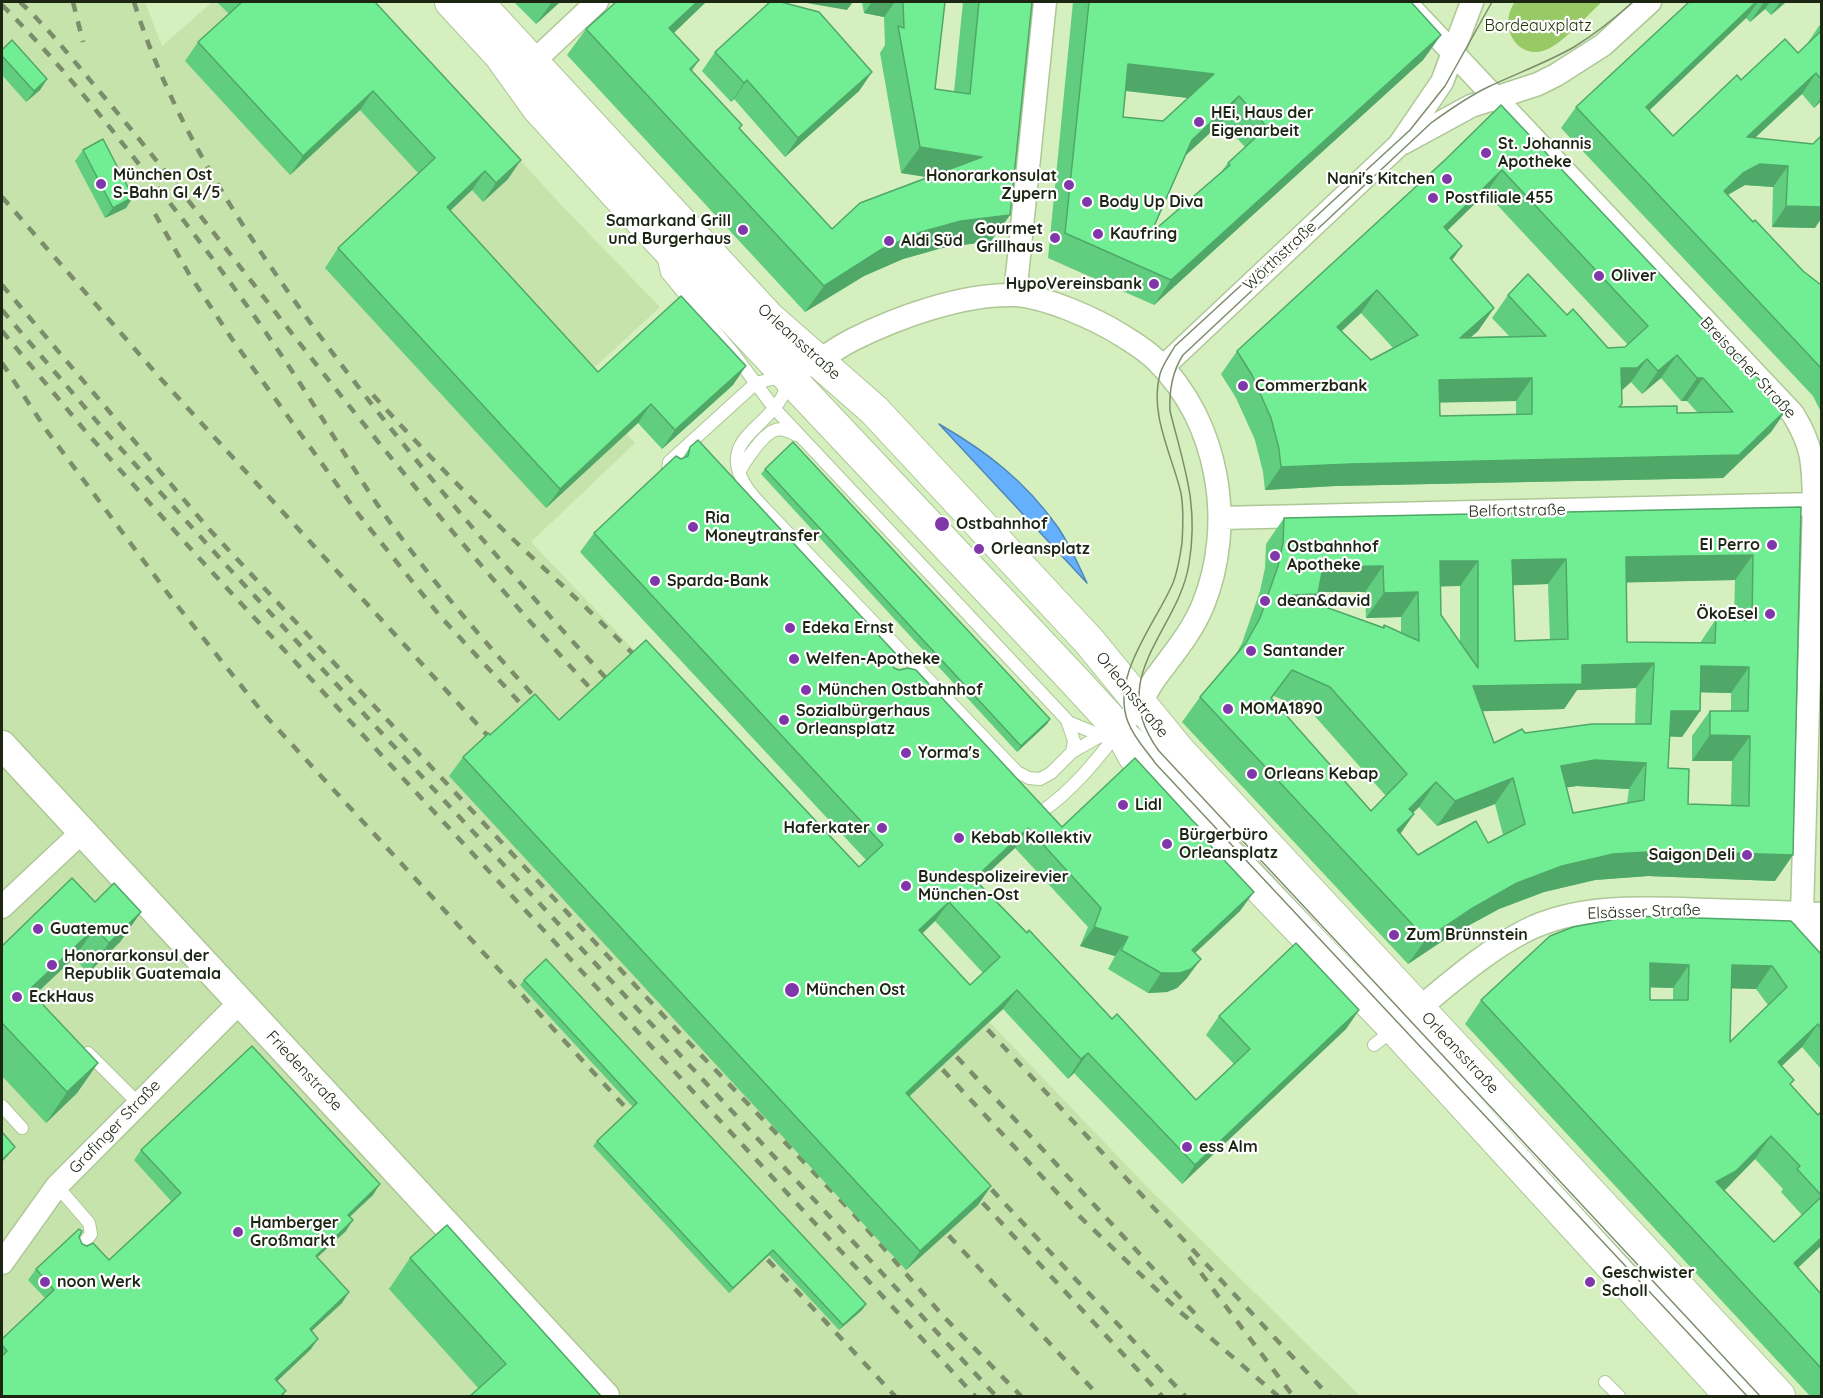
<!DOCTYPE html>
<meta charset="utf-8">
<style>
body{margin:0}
#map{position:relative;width:1823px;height:1398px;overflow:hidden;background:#d5efbe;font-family:Quicksand,sans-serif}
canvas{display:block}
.frame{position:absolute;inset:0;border:3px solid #1c2613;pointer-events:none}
</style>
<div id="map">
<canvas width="1823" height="1398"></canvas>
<div class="frame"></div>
</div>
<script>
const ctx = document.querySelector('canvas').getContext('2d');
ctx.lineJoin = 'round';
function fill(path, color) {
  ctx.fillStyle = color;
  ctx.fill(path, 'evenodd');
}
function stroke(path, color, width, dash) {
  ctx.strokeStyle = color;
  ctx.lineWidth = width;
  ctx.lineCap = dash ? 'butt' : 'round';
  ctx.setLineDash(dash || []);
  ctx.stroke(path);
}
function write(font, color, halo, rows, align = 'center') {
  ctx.font = font + ' Quicksand,sans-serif';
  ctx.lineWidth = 4.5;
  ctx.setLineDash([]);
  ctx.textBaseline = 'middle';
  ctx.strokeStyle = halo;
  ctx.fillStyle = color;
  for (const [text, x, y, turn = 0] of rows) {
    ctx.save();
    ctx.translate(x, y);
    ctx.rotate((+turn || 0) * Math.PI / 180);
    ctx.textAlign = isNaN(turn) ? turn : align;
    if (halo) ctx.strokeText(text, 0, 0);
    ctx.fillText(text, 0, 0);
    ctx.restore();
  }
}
const built = new Path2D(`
 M2,2H145L162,46L212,2H375L564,208L660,307L579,382L635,443L531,542L1148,1188L1360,1396H2Z`);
const green = new Path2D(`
 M1515,2H1602C1587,15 1568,38 1550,48C1520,64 1496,28 1515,2Z`);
const water = new Path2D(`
 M939,424C987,452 1024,480 1057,526C1069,543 1078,564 1087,583Z`);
const service = new Path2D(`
 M663,255L667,273L734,354L774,408L1067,720L1074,741L1072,752
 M787,379C786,385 785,392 782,397C765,429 719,440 744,483C749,493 758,501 765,509L1017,772L1029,778L1040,779L1051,773L1072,752L1109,731L1133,732L1144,741L1228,832
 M668,470L669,462L756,383L784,376
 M739,473C744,462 762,436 773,431C781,427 789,431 796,435
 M1068,722L1105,737
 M1032,807L1041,812C1072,791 1096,761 1119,731
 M1374,1045L1394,1029
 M88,1053L138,1103
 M2,1106L22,1128
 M57,1186L89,1223L91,1234L80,1248
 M1643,1277L1755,1396
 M1605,1382L1619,1396`);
const minor = new Path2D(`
 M1405,2L1793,414C1814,448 1813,465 1814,504L1802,913L1822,952
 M533,62L597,2
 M1403,143L1471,106L1538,84L1556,75L1603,45L1650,2
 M1015,295L1045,2
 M805,367C822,360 836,348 852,340C898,317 962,294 1013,295C1045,296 1096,319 1123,336C1134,343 1146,350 1156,360C1219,422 1236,524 1203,605C1191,634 1172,655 1154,680C1146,692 1141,704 1132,715
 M1163,367L1399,145L1442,82L1472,2
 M1220,518L1814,504
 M2,907L82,832
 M1408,1017C1446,987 1481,954 1525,931C1580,903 1648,908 1708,910C1746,911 1784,912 1822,914
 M2,1263L57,1186L240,1002`);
const tertiary = new Path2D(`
 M2,745L605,1396`);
const secondary = new Path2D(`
 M451,2L500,55L538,108L633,212L1075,681L1120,730L1134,756L1394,1028L1731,1396
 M477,2L769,318L874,410L1089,641L1179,751L1779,1396`);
const tram = new Path2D(`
 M1492,2L1445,86L1410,130L1175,346C1170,355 1163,364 1160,374C1149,414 1172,455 1181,493C1184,510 1183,527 1182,543C1180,557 1178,570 1173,583C1156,623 1110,676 1128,722C1134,738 1146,750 1156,764L1747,1396
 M1633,2C1615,18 1595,34 1574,47C1546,63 1515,74 1486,88C1466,98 1449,110 1431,123L1183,355C1172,372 1169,390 1170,411C1184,467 1199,504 1189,564C1178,632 1104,677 1159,751L1760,1396`);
const rail = new Path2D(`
 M20,2C51,31 77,65 105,98C164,168 220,241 276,313C380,447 488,578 603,702
 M73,2L83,42
 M134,2C172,124 245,234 320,336C412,461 512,576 617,690
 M2,5C51,54 95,108 138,163C189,226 238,291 284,359C316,407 345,456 377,504C427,576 485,643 544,707
 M2,197L161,379L498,747
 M155,214L189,274L232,339L359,515L440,616L533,717
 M2,285L208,528L675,1028L852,1212L943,1316L1021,1396
 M2,310L105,431L225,564L996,1396
 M2,331L87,433L199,558L975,1396
 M2,363L47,431L172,599L263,713L639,1122
 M373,395C420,447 469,497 520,546C562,585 603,623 643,664
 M974,1015L1329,1396
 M943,1042L1200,1319
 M929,1055L1075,1212L1178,1310L1278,1396
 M978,1175L1185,1396
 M969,1188L1162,1396
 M935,1221L1099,1396
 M754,1245L895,1396
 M1189,1257L1293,1396`);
const wall = new Path2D(`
 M217,2H375L508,179L483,202L472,190L450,211L598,372L733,385L662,449L638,423L546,508L325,268L338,248L419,174L360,110L290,175L185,61L198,42L229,14Z
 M514,2H560L536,24Z
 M616,2H706L673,33L699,60L692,71L740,129L832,229L928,177L901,173L880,53L885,45L884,17L864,13L862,2H945L935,89L954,92L963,2H1032L1010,215L991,241L942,248L903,259L864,276L805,312L567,55L586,29Z
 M1073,2H1411L1441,35L1423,60L1154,305L1048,258ZM1125,91L1188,98L1163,121L1123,117ZM1222,122L1245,147L1228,163L1221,172L1151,233L1186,155Z
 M1689,2H1786L1771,15L1765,9L1750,22L1746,18L1649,110L1673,136L1741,80L1798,53L1805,47L1819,26L1821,25V101L1814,108L1802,94L1755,138L1813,144L1815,228L1772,227L1773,187L1745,185L1728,195L1753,222L1803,271L1821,285V412L1813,396L1561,128L1576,107Z
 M2,50L47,79L40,90L26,102L2,75Z
 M715,52L872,72L859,91L785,157L734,99L731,102L702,71Z
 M1501,105L1787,409L1771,432L1723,478L1335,486L1265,490L1263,472L1255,440L1236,398L1221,374L1237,351L1446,159ZM1486,193L1628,345L1625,347L1608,348L1567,315L1508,295L1492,318L1509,336L1471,337L1478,331L1494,308L1452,261L1448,230ZM1361,313L1393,348L1371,360L1342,331ZM1661,378L1681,401H1687L1697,412L1677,413L1620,407L1622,404L1621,391L1631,382L1642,394ZM1516,401V415L1440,416L1439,402Z
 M83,150L133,197L126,208L105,218L75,161Z
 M690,447L896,654L892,661L894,668L1062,827L1196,830L1240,911L1195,953L1187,978L1177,988L1167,992L1148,993L1108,969L1115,956L1080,946L1088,927L1015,848L978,882L1112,1019L1196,1100L1234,1064L1206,1035L1219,1016L1359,1010L1346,1029L1182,1184L1074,1073L1068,1079L1003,1009L909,1097L991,1186L978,1205L906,1270L449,776L463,757L490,735L559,720L859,867L866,860L580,552L594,533L682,459ZM935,921L983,973L970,985L922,934Z
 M765,469L1047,724L1017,752L761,474Z
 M1801,507L1775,881L1648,876L1595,880L1544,892L1499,909L1453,934L1408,964L1182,722L1200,697L1236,654L1242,643L1260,591L1265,568L1266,544L1284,518ZM1735,580L1734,620L1716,619L1700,643L1627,642L1626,582ZM1548,584L1550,640L1515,641L1513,585ZM1441,586H1460V642L1441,615ZM1318,592H1365L1366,618L1401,617V633L1384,625L1383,627L1312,602ZM1636,688L1635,724L1525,733L1494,743L1482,711L1564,709L1577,690ZM1701,692L1731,693V711H1710L1692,736V761H1732L1731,806L1688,804L1668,768L1670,736L1682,737L1700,711ZM1274,696L1312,713L1386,796L1371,811L1271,699ZM1577,786L1629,789L1627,803L1573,813L1566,787ZM1495,804L1503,835L1488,843L1418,855L1400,834L1414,814L1413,813L1419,807L1437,826Z
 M95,902L141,912L120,942L88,973L74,958L34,995L98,1063L77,1093L46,1123L2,1076V946Z
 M1550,936L1821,954V1069L1802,1047L1782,1066L1791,1085L1818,1115L1821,1112V1246L1798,1268L1821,1294V1396H1810L1465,1024L1481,1000ZM1650,987L1673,988V1000H1650ZM1731,988L1756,989L1768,1005L1730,1042ZM1755,1159L1783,1189L1781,1192L1802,1215L1774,1242L1724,1191Z
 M524,980L866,1304L862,1310L839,1330L769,1255L729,1293L593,1146L597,1141L633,1107L520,985Z
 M141,1150L373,1195L350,1217L346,1231L317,1257L342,1303L311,1331V1349L277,1381L286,1391L283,1395L2,1396V1339L45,1298L28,1280L36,1269L79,1237L82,1244L109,1260L171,1201L134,1160Z
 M410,1258L601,1396L479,1389L389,1289Z`);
const shadedWall = new Path2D(`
 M552,2H560L536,24Z
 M697,2H706L651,55L669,28Z
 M801,2H853L847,10Z
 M872,2H895L884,17L864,13Z
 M1756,2H1758L1746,18L1631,128L1646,107Z
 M1764,2H1770L1765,9L1750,22Z
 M1780,2H1786L1771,15Z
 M1441,35L1423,60L1154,305L1171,280Z
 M1128,64L1214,74L1197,99L1110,89Z
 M872,72L859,91L785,157L798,138Z
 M1816,73L1802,94L1733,158L1747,137Z
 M47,79L40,90L26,102L34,91Z
 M747,80L734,99L731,102L744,83Z
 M373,91L360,110L290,175L303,156Z
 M1239,96L1222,122L1175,165L1192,140Z
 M1821,98V101L1814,108Z
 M920,147L982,157L963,183L901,173Z
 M521,160L508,179L483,202L496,183Z
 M1760,164L1788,166L1773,187L1745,185L1729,194L1709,212L1724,191L1743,173Z
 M1502,170L1486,193L1428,249L1444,227Z
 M485,171L472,190L434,226L447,207Z
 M133,197L126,208L105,218L113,208Z
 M1786,206L1821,207V219L1815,228L1772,227Z
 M1010,215L991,241L942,248L903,259L864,276L805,312L824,286L882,249L921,232L961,221Z
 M1462,246L1446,269L1450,258Z
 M1377,290L1361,313L1321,349L1337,327Z
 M1494,308L1478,331L1444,360L1460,338Z
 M1677,355L1661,378L1642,394L1658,371Z
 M1647,359L1631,382L1621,391V368Z
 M746,366L733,385L662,449L675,430Z
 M1532,378L1516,401L1423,403L1439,380Z
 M1697,378H1703L1687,401H1681Z
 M651,404L638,423L546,508L560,489Z
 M1787,409L1771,432L1723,478L1335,486L1265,490L1281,467Z
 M1753,555L1735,580L1608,583L1626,557Z
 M1566,559L1548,584L1494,586L1512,560Z
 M1440,561H1478L1460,586L1422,587Z
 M1383,566L1365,592H1305L1323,567Z
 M1418,592L1401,617L1366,618L1384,593Z
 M1318,594L1300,619L1292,595Z
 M1654,663L1636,688L1577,690L1564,709L1456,712L1473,686L1582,665Z
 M1701,666L1749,667L1731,693L1683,692Z
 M1671,711H1700L1682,737L1654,736Z
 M1050,719L1047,724L1017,752L1021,746Z
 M1710,735L1750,736L1732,761H1692Z
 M1595,760L1646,763L1629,789L1577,786L1543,791L1561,766Z
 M1513,778L1495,804L1437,826L1455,801Z
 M1436,782L1419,807L1391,834L1409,809Z
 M1414,814L1396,840L1397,830Z
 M1028,828L1015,848L961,898L974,879Z
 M1665,851L1793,855L1775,881L1648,876L1595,880L1544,892L1499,909L1453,934L1408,964L1426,939L1471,909L1517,883L1562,866L1613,854Z
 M1254,892L1240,911L1178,969L1192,950Z
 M949,902L935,921L905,949L919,930Z
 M141,912L120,942L88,973L109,943Z
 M1094,927L1128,937L1115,956L1080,946Z
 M95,928L74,958L8,1020L29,990Z
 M1201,959L1187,978L1177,988L1167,992L1148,993L1161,973Z
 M1650,963L1689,965L1673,988L1634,987Z
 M1732,965L1772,966L1756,989L1716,988Z
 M1017,990L1003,1009L892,1112L906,1093Z
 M1359,1010L1346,1029L1182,1184L1195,1165Z
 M1818,1024L1802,1047L1761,1085L1778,1062Z
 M1088,1053L1074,1073L1068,1079L1081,1059Z
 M98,1063L77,1093L46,1123L67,1092Z
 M1771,1136L1755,1159L1720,1195L1716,1182Z
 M15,1147L11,1152L2,1162V1160Z
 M380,1184L373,1195L340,1225L348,1215Z
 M991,1186L978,1205L906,1270L920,1251Z
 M353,1220L346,1231L308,1266L316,1256Z
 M1821,1238V1246L1778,1286L1794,1263Z
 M773,1250L769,1255L729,1293L733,1288Z
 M349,1292L342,1303L302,1340L310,1329Z
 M866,1304L862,1310L839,1330L843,1325Z
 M318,1339L311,1349L268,1390L275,1379Z`);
const building = new Path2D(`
 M242,2H375L521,160L496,183L485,171L447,207L598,372L681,296L746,366L675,430L651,404L560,489L338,248L435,158L373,91L303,156L198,42Z
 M616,2H697L669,28L699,60L690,69L742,125L739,128L832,229L860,203L982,157L920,147L898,26L904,28L903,2H945L935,89L970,94L979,2H1032L1010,215L961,221L921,232L882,249L824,286L586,29Z
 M770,2H781L819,12L872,72L798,138L747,80L744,83L715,52Z
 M1089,2H1411L1441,35L1171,280L1065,233ZM1128,64L1214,74L1163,121L1123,117ZM1239,96L1267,127L1228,163L1230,165L1151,233L1192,140Z
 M1689,2H1756L1646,107L1673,136L1737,75L1741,80L1785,39L1798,53L1821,31V79L1816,73L1747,137L1813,144L1821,136V207L1786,206L1788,166L1760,164L1743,173L1724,191L1753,222L1755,220L1803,271L1821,285V368L1576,107Z
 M12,40L47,79L34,91L2,56V50Z
 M1501,105L1787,409L1739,455L1351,464L1281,467L1279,449L1271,418L1252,375L1237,351L1446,159ZM1502,170L1648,326L1625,347L1608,348L1573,309L1567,315L1528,274L1508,295L1546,336L1460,338L1494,308L1450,258L1462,246L1444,227ZM1377,290L1418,335L1371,360L1337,327ZM1677,355L1697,378H1703L1733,412L1677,413V406L1619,407L1622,404L1621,368H1637L1647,359L1658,371ZM1532,378V414L1440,416L1439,380Z
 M103,139L133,197L113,208L83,150Z
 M698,440L896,654L891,660L894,668L899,670L908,668L916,670L1062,827L1135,758L1192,820L1198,826L1195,829L1254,892L1192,950L1201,959L1191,969L1180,973H1161L1121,950L1128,937L1094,927L1101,908L1028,828L974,879L1027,933L1029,930L1112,1019L1117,1014L1196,1100L1250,1049L1219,1016L1296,943L1359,1010L1195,1165L1088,1053L1081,1059L1017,990L906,1093L991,1186L920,1251L463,757L489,733L490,735L535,694L559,720L646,640L859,867L883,845L594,533L676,456L681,459L688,456L690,447ZM949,902L1000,957L970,985L919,930Z
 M793,442L1050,719L1021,746L765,469Z
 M1801,507L1793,855L1665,851L1613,854L1562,866L1517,883L1471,909L1426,939L1200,697L1246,643L1260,618L1278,566L1283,543L1284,518ZM1753,555L1752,620L1716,619L1715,643L1627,642L1626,557ZM1566,559L1568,639L1515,641L1512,560ZM1440,561H1478V668L1441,615ZM1383,566L1384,593L1418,592L1419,641L1384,625V628L1292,595L1318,594L1323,567ZM1654,663L1651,724H1592L1525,733L1522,729L1494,743L1473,686L1582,684V665ZM1701,666L1749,667L1748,711H1710V735L1750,736L1749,806L1688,804L1689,769L1668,768L1671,711H1700ZM1292,670L1330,687L1407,774L1371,811L1271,698ZM1595,760L1646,763L1644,800L1573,813L1561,766ZM1513,778L1525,824L1488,843L1476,821L1418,855L1397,830L1414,814L1409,809L1436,782L1455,801Z
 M72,878L95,902L114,883L141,912L109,943L95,928L29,990L98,1063L67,1092L2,1023V946Z
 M1634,916L1791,921L1821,954V1028L1818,1024L1778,1062L1794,1080L1790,1084L1818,1115L1821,1112V1195L1797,1169L1800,1166L1771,1136L1736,1171L1716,1182L1774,1242L1821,1197V1238L1794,1263L1821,1294V1368L1481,1000L1550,936L1573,927ZM1650,963L1689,965L1688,1000H1650ZM1732,965L1772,966L1787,987L1730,1042Z
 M546,959L866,1304L843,1325L773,1250L733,1288L597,1141L637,1103L524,980Z
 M252,1046L380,1184L348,1215L353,1220L316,1256L349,1292L310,1329L318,1339L275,1379L286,1391L282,1394L285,1396H2V1356L7,1351L2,1345V1339L54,1290L36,1269L79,1229L82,1231L79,1237L82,1244L87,1246L93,1243L109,1260L181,1193L141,1150Z
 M2,1132L15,1147L2,1160Z
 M447,1225L601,1396H470L506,1364L410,1258Z`);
const markers = [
 [1199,122,6,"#7f37a9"],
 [1486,153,6,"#7f37a9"],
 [1447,179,6,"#7f37a9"],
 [101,184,6,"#7f37a9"],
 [1069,185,6,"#7f37a9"],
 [1433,198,6,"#7f37a9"],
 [1087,202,6,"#7f37a9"],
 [743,230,6,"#7f37a9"],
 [1098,234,6,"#7f37a9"],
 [1055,238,6,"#7f37a9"],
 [889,241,6,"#7f37a9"],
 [1599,276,6,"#7f37a9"],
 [1154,284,6,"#7f37a9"],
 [1243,386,6,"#7f37a9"],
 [942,524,8,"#7f37a9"],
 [693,527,6,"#7f37a9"],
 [1772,545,6,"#7f37a9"],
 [979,549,6,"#7f37a9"],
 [1275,556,6,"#7f37a9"],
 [655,581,6,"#7f37a9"],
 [1265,601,6,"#7f37a9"],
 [1770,614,6,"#7f37a9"],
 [790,628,6,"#7f37a9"],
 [1251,651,6,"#7f37a9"],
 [794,659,6,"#7f37a9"],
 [806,690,6,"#7f37a9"],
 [1228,709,6,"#7f37a9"],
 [784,720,6,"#7f37a9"],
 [906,753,6,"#7f37a9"],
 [1252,774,6,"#7f37a9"],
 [1123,805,6,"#7f37a9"],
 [882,828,6,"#7f37a9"],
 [959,838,6,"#7f37a9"],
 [1167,844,6,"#7f37a9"],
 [1747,855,6,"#7f37a9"],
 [906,886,6,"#7f37a9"],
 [38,929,6,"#7f37a9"],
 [1394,935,6,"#7f37a9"],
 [52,965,6,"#7f37a9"],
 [792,990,8,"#7f37a9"],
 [17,997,6,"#7f37a9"],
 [1187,1147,6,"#7f37a9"],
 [238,1232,6,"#7f37a9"],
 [45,1282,6,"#7f37a9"],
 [1590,1282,6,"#7f37a9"]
];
const parkNames = [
 ["Bordeauxplatz",1538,26]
];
const poiNames = [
 ["HEi, Haus der",1211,113],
 ["Eigenarbeit",1211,131],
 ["St. Johannis",1498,144],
 ["Apotheke",1498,162],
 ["München Ost",113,175],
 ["S-Bahn Gl 4/5",113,193],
 ["Honorarkonsulat",1057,176,"right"],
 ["Zypern",1057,194,"right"],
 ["Nani's Kitchen",1435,179,"right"],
 ["Postfiliale 455",1445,198],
 ["Body Up Diva",1099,202],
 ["Samarkand Grill",731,221,"right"],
 ["und Burgerhaus",731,239,"right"],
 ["Gourmet",1043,229,"right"],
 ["Grillhaus",1043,247,"right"],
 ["Kaufring",1110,234],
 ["Aldi Süd",901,241],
 ["Oliver",1611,276],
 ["HypoVereinsbank",1142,284,"right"],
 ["Commerzbank",1255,386],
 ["Ria",705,518],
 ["Moneytransfer",705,536],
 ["Ostbahnhof",956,524],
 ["El Perro",1760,545,"right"],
 ["Ostbahnhof",1287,547],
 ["Apotheke",1287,565],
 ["Orleansplatz",991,549],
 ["Sparda-Bank",667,581],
 ["dean&david",1277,601],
 ["ÖkoEsel",1758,614,"right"],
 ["Edeka Ernst",802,628],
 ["Santander",1263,651],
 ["Welfen-Apotheke",806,659],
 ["München Ostbahnhof",818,690],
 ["MOMA1890",1240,709],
 ["Sozialbürgerhaus",796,711],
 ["Orleansplatz",796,729],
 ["Yorma's",918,753],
 ["Orleans Kebap",1264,774],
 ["Lidl",1135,805],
 ["Haferkater",870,828,"right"],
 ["Bürgerbüro",1179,835],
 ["Orleansplatz",1179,853],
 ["Kebab Kollektiv",971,838],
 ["Saigon Deli",1735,855,"right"],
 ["Bundespolizeirevier",918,877],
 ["München-Ost",918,895],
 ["Guatemuc",50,929],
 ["Zum Brünnstein",1406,935],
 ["Honorarkonsul der",64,956],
 ["Republik Guatemala",64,974],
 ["München Ost",806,990],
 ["EckHaus",29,997],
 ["ess Alm",1199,1147],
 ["Hamberger",250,1223],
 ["Großmarkt",250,1241],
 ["Geschwister",1602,1273],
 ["Scholl",1602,1291],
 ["noon Werk",57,1282]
];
const streetNames = [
 ["Wörthstraße",1280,256,-43],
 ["Orleansstraße",799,342,42],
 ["Breisacher Straße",1748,368,47],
 ["Belfortstraße",1517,511,-1],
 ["Orleansstraße",1132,695,51],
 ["Elsässer Straße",1644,912,-2],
 ["Orleansstraße",1460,1053,47],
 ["Friedenstraße",304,1071,47],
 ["Grafinger Straße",115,1127,-46]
];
fill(built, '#c6e3ab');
fill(green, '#97c964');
fill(water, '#65b0fc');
stroke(water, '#4f87b6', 1.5);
stroke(service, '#aec797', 14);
stroke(minor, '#aec797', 25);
stroke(tertiary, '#aec797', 31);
stroke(secondary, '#aec797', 34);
stroke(service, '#fff', 12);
stroke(minor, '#fff', 22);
stroke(tertiary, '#fff', 28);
stroke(secondary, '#fff', 32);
stroke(tram, '#7b8d6b', 1.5);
stroke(rail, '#7b8d6b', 4.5, [10, 10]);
fill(wall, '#61cd7f');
fill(shadedWall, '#4fa768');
fill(building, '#71ee94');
stroke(building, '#4fa768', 1.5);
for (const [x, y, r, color] of markers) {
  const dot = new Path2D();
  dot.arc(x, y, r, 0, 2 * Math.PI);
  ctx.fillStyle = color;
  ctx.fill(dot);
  stroke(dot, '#fff', 2);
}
write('16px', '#213703', '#fff', parkNames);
write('bold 16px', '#1c2613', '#fff', poiNames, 'left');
write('16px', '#1c2613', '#fff', streetNames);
</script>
